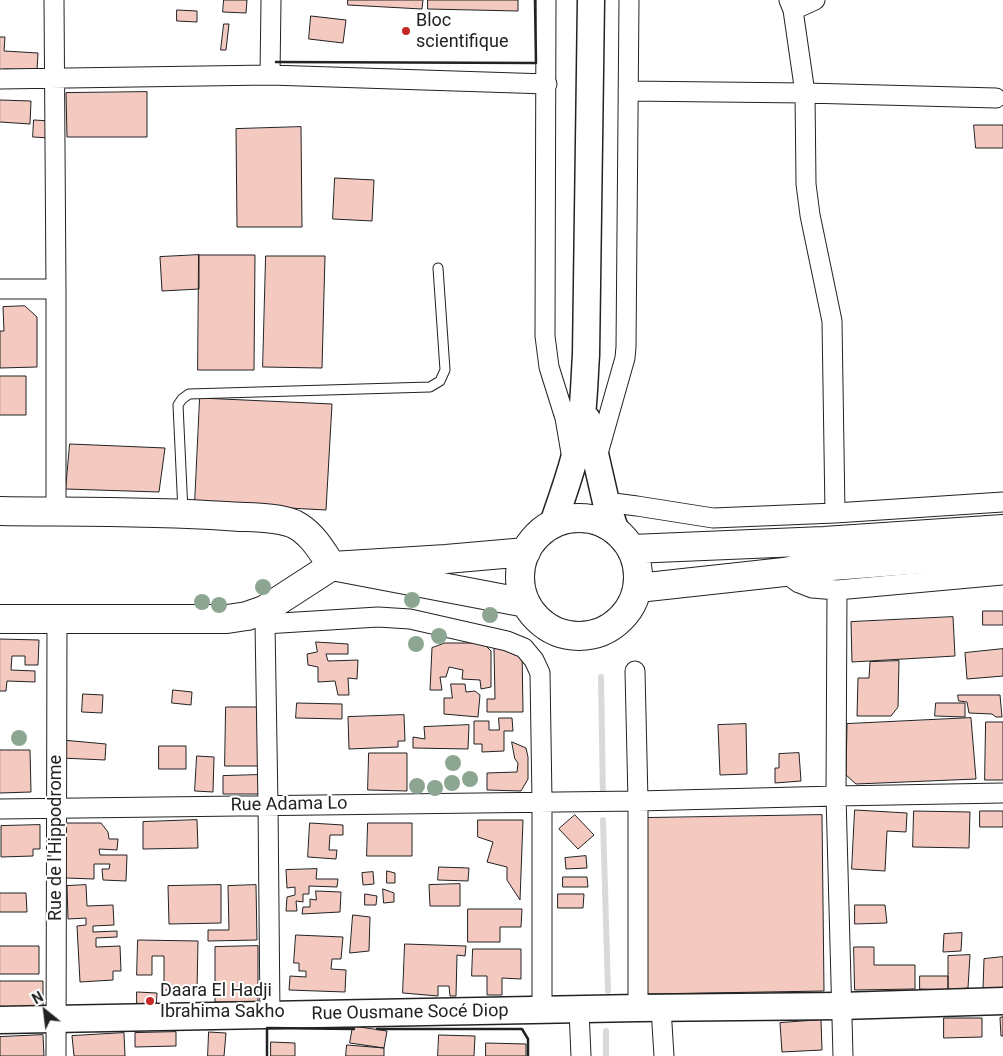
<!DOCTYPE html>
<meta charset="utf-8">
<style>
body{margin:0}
#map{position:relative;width:1003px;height:1056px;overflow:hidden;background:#fff;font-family:Roboto,sans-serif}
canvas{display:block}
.north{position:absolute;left:20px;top:986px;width:50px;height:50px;-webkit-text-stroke:4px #fff;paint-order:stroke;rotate:331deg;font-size:14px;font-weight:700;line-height:20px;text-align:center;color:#222}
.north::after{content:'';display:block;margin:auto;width:18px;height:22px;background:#222;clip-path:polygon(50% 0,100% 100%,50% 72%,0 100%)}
</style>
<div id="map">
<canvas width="1003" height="1056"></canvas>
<div class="north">N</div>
</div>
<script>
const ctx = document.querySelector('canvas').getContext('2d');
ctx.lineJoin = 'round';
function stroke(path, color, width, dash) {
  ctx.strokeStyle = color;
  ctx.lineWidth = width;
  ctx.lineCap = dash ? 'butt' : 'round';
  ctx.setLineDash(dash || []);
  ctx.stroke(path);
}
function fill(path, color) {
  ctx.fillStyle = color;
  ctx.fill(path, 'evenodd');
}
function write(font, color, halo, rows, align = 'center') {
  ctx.font = font + ' Roboto,sans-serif';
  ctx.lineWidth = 4;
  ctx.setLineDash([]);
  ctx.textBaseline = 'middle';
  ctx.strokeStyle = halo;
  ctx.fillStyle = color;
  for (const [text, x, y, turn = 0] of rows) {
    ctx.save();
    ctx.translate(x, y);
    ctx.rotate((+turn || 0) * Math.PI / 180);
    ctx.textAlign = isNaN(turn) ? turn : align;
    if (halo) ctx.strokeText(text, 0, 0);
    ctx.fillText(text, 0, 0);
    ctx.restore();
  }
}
const stream = new Path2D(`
 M601,677L603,799
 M603,820L608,991
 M606,1031V1056`);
const building = new Path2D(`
 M224,0H247L246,13L223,12Z
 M348,0H423L422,9L348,5Z
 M428,0H518V11L428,9Z
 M177,10L197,11V22L177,21Z
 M311,16L346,20L343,43L309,39Z
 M224,24H229L226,50H221Z
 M0,37H5L4,51L38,53L37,70L4,69L3,73H0Z
 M147,92V137H67L66,93Z
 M0,100L31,101L30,124L0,122Z
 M34,120L51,121L50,138L33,137Z
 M974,125H1003V148H976Z
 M301,127L302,227H237L236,129Z
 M335,178L374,180L372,221L333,219Z
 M199,255V289L162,291L160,257Z
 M199,255H255L254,370H198Z
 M266,256H325L322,368L263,367Z
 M25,306L37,317V367L0,368V331H4L3,307Z
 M0,376H26V415H0Z
 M200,398L332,404L326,510L195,503Z
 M70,444L165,448L159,492L66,489Z
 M983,611H1003V625H983Z
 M953,617L955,656L852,662L851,622Z
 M0,639L39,640L38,665H25V656H12L11,670L35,671V682L7,681L6,691H0Z
 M316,642L348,644V654H326L328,661L358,660L357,679L348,678L349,695H338L335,681L318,682V667L308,665L307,654L317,652Z
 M445,643H483L491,651V687L481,689L480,680L462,679L463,670L449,667L446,677H440L442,690H430L432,648Z
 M522,648L523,712H487V699H495L494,649Z
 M1003,649V676L967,679L965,653Z
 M899,661L898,707L891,716H857L858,678H869L870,662Z
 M451,684H465L466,692L475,691L480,695L478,717L444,714V698H452Z
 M173,690L192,692L191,705L172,703Z
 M83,694L103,695L102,713L82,712Z
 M958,695H1000L1002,717H996L992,714L969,713L967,702L959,701Z
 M297,703L342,704V719L296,718Z
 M936,703H965V717L935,716Z
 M226,707H265V766H225Z
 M404,715L405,741H398V747L349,749L348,717Z
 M499,718H512L513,731H504V751L482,752V744H474V721H489V730H499Z
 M971,718L976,779L856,784L846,775L847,724Z
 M986,722H1003V780H985Z
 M746,724L747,774L720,775L718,725Z
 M469,725L468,749L413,748V737L425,739L424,727Z
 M62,740L106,744L105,760L61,758Z
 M512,742L526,748L528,757V779L521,791L487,790V773L517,772L518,763L515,759Z
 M159,746H186V769H159Z
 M0,750H30L31,792L0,793Z
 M369,753H407V791L368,790Z
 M799,753L801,781L775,783V768H779V754Z
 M197,756L214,757L213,792L195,791Z
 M258,775L259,794H223V776Z
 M855,810L907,813L906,832L887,831L885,871L852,869Z
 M914,811L970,812L969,848L913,847Z
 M980,811H1003V827H980Z
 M575,815L594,835L578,849L559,829Z
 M822,815L824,991L647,994L645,818Z
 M197,820L198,848L143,849V822Z
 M478,820H523L520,900L507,880V867L487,862L493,842L478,837Z
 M64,823H101L108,832L109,839H118L117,850L99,849L100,855H127L126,881L103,880L102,869H109L110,864H94V879L66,878Z
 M310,823L343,825V835H330L329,850H337L336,859L308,857Z
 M368,823H412V856H367Z
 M40,825V849H33V856L1,857V826Z
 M586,856L587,868L566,869L565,858Z
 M439,867L469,868L468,881L438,880Z
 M317,869L316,879H338L337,887L309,886V894H303V902L296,901L297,911H286L287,897L295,895V887L287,888L286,870Z
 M387,871L395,873V883H387Z
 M373,872L374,884L363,885L362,873Z
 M563,877H587L588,887H563Z
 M460,884V906H430L429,885Z
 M86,885L87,906L113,905L114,925L93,926V932L117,931V937L96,938V947L120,946L121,971H113V980L80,982L77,926L86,925V918L68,919L67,886Z
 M221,885V923L169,924L168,886Z
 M256,885L257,940L208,941V930H229L228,886Z
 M383,889L394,893V902L384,903Z
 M316,891L341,892L340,912L302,914L303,907H310V899L316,900Z
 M0,893H26L27,912H0Z
 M365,894L377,896L376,905H365Z
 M558,894H584L583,908H558Z
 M855,905H885L887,923L855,924Z
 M468,909H522L521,927H500V942H468Z
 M353,915L370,917L369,951L350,953Z
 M962,933L961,951L943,952L944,934Z
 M296,935L343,937L341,959H332L331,969L346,970L345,992L289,990L290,976L306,977V971H299V963H294Z
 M138,940L198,941L197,990H164V956H152V975H137Z
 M405,944L466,946L465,956L457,955L456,996H450L449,986H438V996L403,993Z
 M0,946H39V974H0Z
 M258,946V1002H215V947Z
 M854,947H874V965H915V989L855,990Z
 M473,949H521V979L502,978V995H487V976H472Z
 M970,955L968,988L948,990V956Z
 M1003,957V989L983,990L984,959Z
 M920,976H948V990L920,989Z
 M0,981H43V1006L0,1007Z
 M137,992L157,993L156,1012H137Z
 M1003,1017V1036H1001L1000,1018Z
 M944,1018H982V1037L944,1038Z
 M821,1020L822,1050L782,1052L780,1023Z
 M353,1026L387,1031L384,1048L350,1043Z
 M176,1032V1046L135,1047V1033Z
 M209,1032L226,1033L224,1056H208Z
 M124,1033L125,1056H74L72,1036Z
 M43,1035L44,1056H0V1037Z
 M439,1035L475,1036L474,1056H438Z
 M271,1042L295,1043V1056H271Z
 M486,1043L526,1044V1056H486Z
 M347,1045L384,1048V1056H346Z`);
const lane = new Path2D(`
 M183,512L178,405L182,399L189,394L430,387L440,381L445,370L438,268`);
const street = new Path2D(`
 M54,0L56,289V512
 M546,0L545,336L549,367L565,418L571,453
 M789,0L793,10L805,93L806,184L810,215L832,321L835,513
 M793,10L815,0
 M270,75L271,0
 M0,79L270,75L547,84
 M628,91L805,93L996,98
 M0,289H56
 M597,457L625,358L626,347L629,0
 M606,502L637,506L713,518L835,513L1003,502
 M784,572L799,583L812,588L837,590L1003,575
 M837,590L836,796L843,1056
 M264,610L265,624L378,617L410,619L507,641L524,648L534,660L540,673L542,801V1011
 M265,624L268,805L270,1015
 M635,671L638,801V1008
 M0,809L638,801L836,796L1003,793
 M661,1008L664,1056
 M579,1010L581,1056
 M56,1056L57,620`);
const secondary = new Path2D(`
 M587,419L606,502L615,529
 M553,524C562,497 572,471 578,443C584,414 584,384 586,355L591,0
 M0,1020L638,1008L841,1006L1003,1001`);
const highway = new Path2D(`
 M0,511C75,512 150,511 226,516C246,518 275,516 294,524C312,533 321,550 332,566L526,603
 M520 577a59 59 0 1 1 118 0a59 59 0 1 1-118 0Z
 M632,549L824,541L1003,529
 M638,588L784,572L806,568L1003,553
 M0,619H227L247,616L264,610L332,566L446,559L526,552`);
const wall = new Path2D(`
 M276,62L536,63L535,0
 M377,1029H522L528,1039V1056
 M267,1056V1028L354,1029`);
const trees = [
 [263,587],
 [412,600],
 [202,602],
 [219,605],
 [490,615],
 [439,636],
 [416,644],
 [19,738],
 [453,763],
 [470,779],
 [452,783],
 [417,786],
 [435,788]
];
const markers = [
 [406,31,5,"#c62828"],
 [150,1001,5,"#c62828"]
];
const poiNames = [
 ["Bloc",416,21],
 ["scientifique",416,42],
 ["Daara El Hadji",160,991],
 ["Ibrahima Sakho",160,1012]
];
const streetNames = [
 ["Rue Adama Lo",289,805,-1],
 ["Rue de l'Hippodrome",56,838,-90],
 ["Rue Ousmane Socé Diop",410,1013,-1]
];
stroke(stream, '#d9d9d9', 6);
fill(building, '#f3c9c0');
stroke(building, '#222', 1);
stroke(lane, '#222', 11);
stroke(street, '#222', 21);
stroke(secondary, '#222', 29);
stroke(highway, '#222', 30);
stroke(lane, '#fff', 9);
stroke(street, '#fff', 19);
stroke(secondary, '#fff', 26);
stroke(highway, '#fff', 28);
stroke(wall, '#222', 2.5);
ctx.fillStyle = '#8da692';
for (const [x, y] of trees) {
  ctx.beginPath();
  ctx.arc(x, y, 8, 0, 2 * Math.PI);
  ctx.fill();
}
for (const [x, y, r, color] of markers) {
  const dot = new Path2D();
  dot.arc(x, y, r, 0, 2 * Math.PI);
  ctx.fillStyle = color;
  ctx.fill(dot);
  stroke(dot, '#fff', 2);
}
write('18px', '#222', '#fff', poiNames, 'left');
write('18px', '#222', '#fff', streetNames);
</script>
